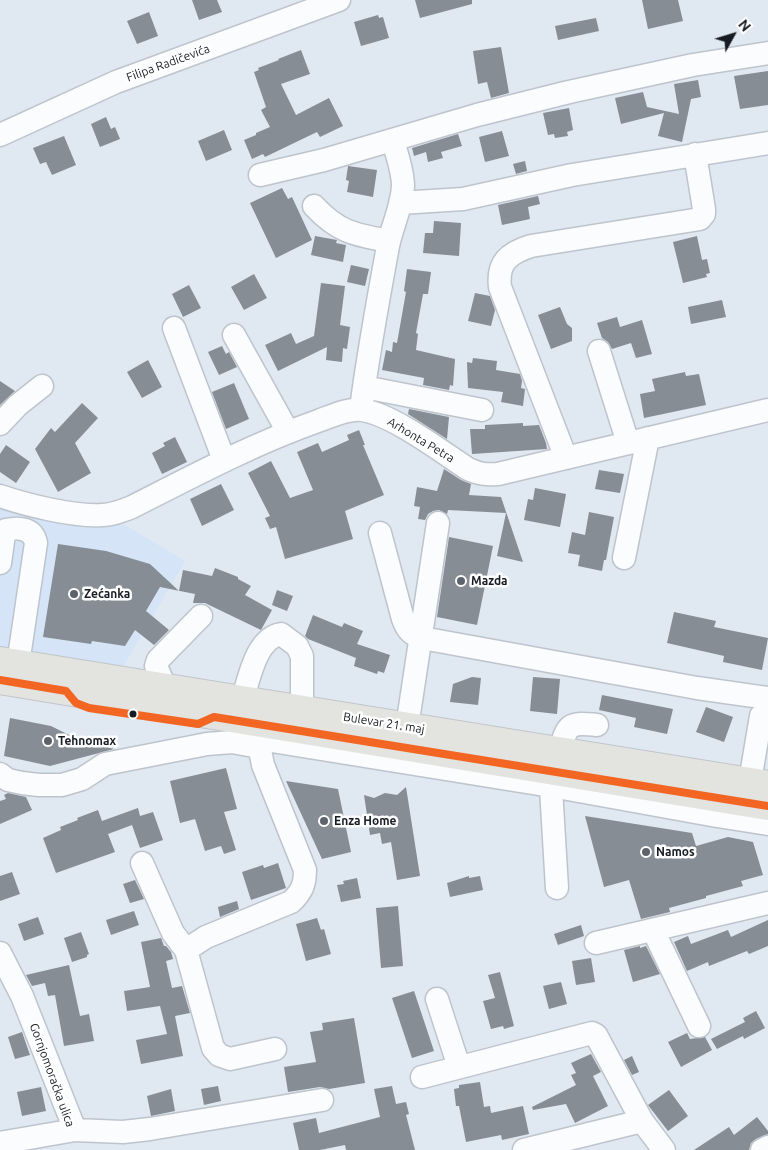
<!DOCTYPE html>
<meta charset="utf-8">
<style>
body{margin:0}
#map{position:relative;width:768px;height:1150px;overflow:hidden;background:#e0e8f2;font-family:Ubuntu,sans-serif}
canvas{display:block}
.north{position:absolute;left:708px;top:10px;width:50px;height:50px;-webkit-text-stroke:4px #fff;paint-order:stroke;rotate:51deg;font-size:14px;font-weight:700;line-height:20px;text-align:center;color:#161c22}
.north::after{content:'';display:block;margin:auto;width:18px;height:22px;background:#161c22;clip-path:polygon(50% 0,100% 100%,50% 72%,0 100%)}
</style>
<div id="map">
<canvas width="768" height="1150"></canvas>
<div class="north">N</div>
</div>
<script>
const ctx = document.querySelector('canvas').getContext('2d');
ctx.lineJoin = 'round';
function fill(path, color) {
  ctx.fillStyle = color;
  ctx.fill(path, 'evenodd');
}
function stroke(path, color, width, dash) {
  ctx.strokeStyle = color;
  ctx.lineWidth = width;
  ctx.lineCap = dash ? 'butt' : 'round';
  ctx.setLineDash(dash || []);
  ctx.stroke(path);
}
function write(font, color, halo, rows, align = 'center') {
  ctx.font = font + ' Ubuntu,sans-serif';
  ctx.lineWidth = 5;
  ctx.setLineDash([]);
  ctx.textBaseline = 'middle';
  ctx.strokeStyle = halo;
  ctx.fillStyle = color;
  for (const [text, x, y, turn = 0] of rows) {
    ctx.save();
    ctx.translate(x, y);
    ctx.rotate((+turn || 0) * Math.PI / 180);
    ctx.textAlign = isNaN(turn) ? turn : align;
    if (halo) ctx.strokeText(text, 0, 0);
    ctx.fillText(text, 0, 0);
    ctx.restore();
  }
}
const built = new Path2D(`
 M0,506L78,523L125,525L185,561L123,667L0,648Z`);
const building = new Path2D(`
 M192,0H217L222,12L199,20Z
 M415,0H472V4L420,18Z
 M642,0H678L683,21L648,29Z
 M149,12L158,36L137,44L127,21Z
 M378,15L379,18L383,17L389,38L361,46L354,22Z
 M596,18L599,31L558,40L555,26Z
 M501,47L509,93L491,98L487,82L478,84L473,51Z
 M301,50L310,74L281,84L296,115L329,98L343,126L320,137L317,132L265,157L263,154L252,159L244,140L256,135V133L270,127L261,110L266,107L254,72L259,70L258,68L279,60L278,59Z
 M768,71V105L740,109L734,76Z
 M698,80L701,97L691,99L682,142L658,136L664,113L621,124L615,98L643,92L647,107L679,114L674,84Z
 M569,108L573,130L567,132L568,136L555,138L554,134L548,135L543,113Z
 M106,117L111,129L115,127L120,139L100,147L91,124Z
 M224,130L232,150L206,161L198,141Z
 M502,131L509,156L485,162L479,137Z
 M458,134L462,146L441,152L443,158L428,162L426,152L414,156L412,148Z
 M64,136L76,165L52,175L46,162L40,164L33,148Z
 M525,161L527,171L516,174L513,164Z
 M348,166L377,170L373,197L347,192L349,181L346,180Z
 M282,188L288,199L292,197L312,240L276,258L250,203Z
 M538,196L540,204L528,207L530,219L502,225L498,205Z
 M434,221L461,223L459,256L423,253L425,233H433Z
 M315,236L337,240L336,243L346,245L343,262L311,255Z
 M697,236L702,260L707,259L710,273L706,274L707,277L683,283L673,242Z
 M351,265L369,269L365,286L347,282Z
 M407,269L431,272L428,294H423L416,333L418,334L416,350L455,359L453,386L450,385L449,390L423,385L424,378L382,370L386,350L392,352L393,342L397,343L406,292L404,291Z
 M254,274L267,298L244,310L231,287Z
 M321,283L345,286L340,325L350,327L347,349L343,348L342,362L326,360L327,347L278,371L265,345L291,333L296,344L314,336Z
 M189,285L201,308L183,317L172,294Z
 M475,293L490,296L495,310L491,326L468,321Z
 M722,300L726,317L691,324L688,307Z
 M560,307L567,324L572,328V341L551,349L538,315Z
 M617,317L620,327L642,320L652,354L636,358L631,343L612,349L608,342L602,338L597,323Z
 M222,346L226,354L229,352L237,367L219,375L208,352Z
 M473,358L497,361L496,370L520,374L522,381L521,388L525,389L523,406L501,402L503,392L468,388L467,362L472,363Z
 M148,360L162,387L142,398L127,372Z
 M685,372L686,376L699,374L706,405L644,418L640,394L655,391L652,379Z
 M0,381L15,391L0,405Z
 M234,383L249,419L226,429L212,392Z
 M82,403L98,418L75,443L91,473L58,492L35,449L51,428L55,432Z
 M409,409L449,417L447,439L408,414Z
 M523,423V426L539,425L546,443L547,449L472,454L470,429H485V425Z
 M359,430L365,445H363L384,495L345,511L353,539L285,559L276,527L270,529L265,518L270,516L248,473L271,461L290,498L313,490L297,452L318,443L322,452L349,440L347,435Z
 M175,437L187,462L162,474L152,453L165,446L163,443Z
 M6,445L30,462L16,483L0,472V454Z
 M444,469L461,480L471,484L469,495L501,497L523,562L497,556L506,513L448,510L447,514L439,510L433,511L428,514L425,520L418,519L420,507L414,506L417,487L437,491Z
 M599,470L624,474L620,493L595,489Z
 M221,484L234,510L202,526L190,499Z
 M535,488L566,494L560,527L524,520L528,499L533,500Z
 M589,512L614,517L606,560H604L602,571L578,566L580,555L568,553L572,532L585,535Z
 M449,537L493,546L477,625L437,617Z
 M58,544L106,551L150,564L179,591L183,570L212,576L215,568L238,577V579L251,586L245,595L272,610L261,630L205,603H193L195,594L160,587L146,611L169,630L154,645L135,630L125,646L92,641L91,644L43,637Z
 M277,590L293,596L287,611L272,605Z
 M674,612L716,621L714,627L768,638L762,670L723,662L724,656L667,643Z
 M313,615L342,627L344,623L363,631L357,644L390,655L384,673L378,671L377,674L354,666L356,658L308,639L305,636Z
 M472,677L481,678L478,705L450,702L453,684Z
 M533,677L560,679L557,714L530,711Z
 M602,695L673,709L667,734L634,727L636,718L599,710Z
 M706,707L733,717L724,742L696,732Z
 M10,718L51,726L75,738L114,749L50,766L4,756Z
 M226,768L237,809L224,812L236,850L224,854L221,846L205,851L195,819L180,823L170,781Z
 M286,781L338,789L351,852L322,859Z
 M406,787L420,876L397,880L391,842L382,844L380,833L370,835L364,795L374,798L385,793L397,795Z
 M8,793L26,797L32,810L0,824V801L6,799L4,795Z
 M138,808L140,816L153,812L163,840L140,848L132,825L108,834L115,852L56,873L43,838L61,830L60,827L78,820L77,818L98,810L102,821Z
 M585,816L692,833L696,846L728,837L753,842L763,875L741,881L743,886L706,896V898L669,908L670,912L641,919L629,880L604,887Z
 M278,863L286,888L251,900L242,872L263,865L264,868Z
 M12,872L20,894L0,901V876Z
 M469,876V878L480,876L483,890L450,897L447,883Z
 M357,878L361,898L341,902L337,885L344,884L343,881Z
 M135,880L144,899L130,903L123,884Z
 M237,901L239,909L220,917L218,907Z
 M398,906L403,966L381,968L376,908Z
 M134,911L139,925L111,935L106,920Z
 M38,917L44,934L24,941L18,924Z
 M317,918L321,930L324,929L331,954L306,961L296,924Z
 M768,920V946L749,954L747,951L709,966L708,962L687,971L674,942L688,936L691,944L728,930L731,937Z
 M581,925L584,936L558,945L554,934Z
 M81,932L89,954L87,955V957L72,962L64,938Z
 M161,938L164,946H166L171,952L173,959L166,961L172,988L182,986L190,1013L175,1016L183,1056L141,1064L136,1040L167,1034L160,1006L127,1011L124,991L150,987L141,942Z
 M640,946V948L646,946L660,974L633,982L624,950Z
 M591,958L595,982L576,985L572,961Z
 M69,965L80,1016L89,1014L94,1041L64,1046L55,995L48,996L45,983L32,986L26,975Z
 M500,972L514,1026L504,1029L503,1026L491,1029L483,1001L495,998L488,975Z
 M561,982L567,1004L549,1009L543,986Z
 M414,991L434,1051L412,1058L392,998Z
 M756,1011L765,1028L744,1039L743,1036L717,1049L711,1039L745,1022L743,1018Z
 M354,1018L365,1083L329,1089L320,1087L288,1092L284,1067L316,1062L310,1032L323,1030L322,1023Z
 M22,1032L30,1055L15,1059L8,1037Z
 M687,1033L690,1039L705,1037L712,1050L681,1067L668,1042Z
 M591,1054L601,1072L593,1076L608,1106L575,1123L566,1104L533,1110L532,1107L576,1085L571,1075L576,1073L571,1063Z
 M632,1056L639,1072L632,1075L624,1060Z
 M480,1082L484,1107L490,1106L491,1113L523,1106L529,1134L502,1140L501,1135L466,1142L459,1106H456L454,1089L459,1088V1085Z
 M218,1086L221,1101L204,1105L201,1089Z
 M392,1086L396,1104L406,1102L409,1114L406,1115L415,1150H346L345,1145L320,1150H299L293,1123L316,1118L319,1133L380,1117L374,1089Z
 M41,1087L46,1111L22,1116L17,1092Z
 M171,1089L175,1111L151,1116L147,1096Z
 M669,1090L688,1116L668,1131L648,1105Z
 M757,1117L768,1131V1134L756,1139L751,1143L749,1150H694L729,1127L734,1135Z`);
const minor = new Path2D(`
 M0,135L116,82L339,0
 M260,175L324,160L477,115L569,92L693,65L768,53
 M400,203L463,199L572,175L768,143
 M314,206C339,233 356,235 389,241
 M174,328L224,460
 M234,335L288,432
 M599,351L628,443
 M364,387L482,410
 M361,409C368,354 378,300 388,246C392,226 402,207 403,186C403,171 397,155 393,141
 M0,424L18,405L42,386
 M566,458L500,287C497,262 509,253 531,246L700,219L704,214V209L695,154
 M0,496C26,505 75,517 102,515C112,515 122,511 132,507C193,476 253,444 318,421C332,416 348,408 362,410C392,414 442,452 468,469C479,474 486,475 498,474L768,410
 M380,533L403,619C407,630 411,634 422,638L697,688L768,698
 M624,558L648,438
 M0,563L4,534L6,530C19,527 33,528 36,543L18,664
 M165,687L156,666L158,660L201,616
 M242,701C249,679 256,638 281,634L297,646L302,656V710
 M261,725L259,745L263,765L305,870C305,884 302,892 291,902L206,937L186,950L213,1048L219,1055L230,1059L275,1049
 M407,727L438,523
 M259,739L551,786L717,816L768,824
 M560,751C567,724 569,722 597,725
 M550,772L557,888
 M0,774L8,780L22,783L39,785H62L82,779L105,764L207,744L232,742L259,747
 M750,781L761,716
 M142,863L173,933L186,950
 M653,930L699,1026
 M596,943L768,903
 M0,953L22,996L75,1130L0,1143
 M437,999L459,1067
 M422,1077L592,1033L596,1035L642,1121L664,1150
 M75,1130L123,1132L150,1129L322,1100
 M524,1150L642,1121
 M762,1150L768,1147`);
const major = new Path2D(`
 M0,661L768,785
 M0,680L768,806`);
const bus1 = new Path2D(`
 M0,680L66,691L76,703L89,708L198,724L214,717L768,806`);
const markers = [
 [461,581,5,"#5d636b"],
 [74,594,5,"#5d636b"],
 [133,714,4.5,"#161c22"],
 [48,741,5,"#5d636b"],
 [324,821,5,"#5d636b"],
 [646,852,5,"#5d636b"]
];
const streetNames = [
 ["Filipa Radičevića",168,63,-20],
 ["Arhonta Petra",421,440,31],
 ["Bulevar 21. maj",384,723,9],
 ["Gornjomoračka ulica",52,1075,70]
];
const poiNames = [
 ["Mazda",471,581],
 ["Zećanka",84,594],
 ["Tehnomax",58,741],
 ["Enza Home",334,821],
 ["Namos",656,852]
];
fill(built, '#d5e4f6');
fill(building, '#878d94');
stroke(minor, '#bec4cc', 25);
stroke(major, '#c1c5ca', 30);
stroke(minor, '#fafcfd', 22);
stroke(major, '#e3e3df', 28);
stroke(bus1, '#f26522', 8);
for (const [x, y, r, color] of markers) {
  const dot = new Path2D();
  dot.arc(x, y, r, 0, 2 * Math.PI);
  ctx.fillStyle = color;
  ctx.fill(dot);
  stroke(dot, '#fff', 2);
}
write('12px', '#161c22', '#fff', streetNames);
write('bold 12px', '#161c22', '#fff', poiNames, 'left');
</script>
